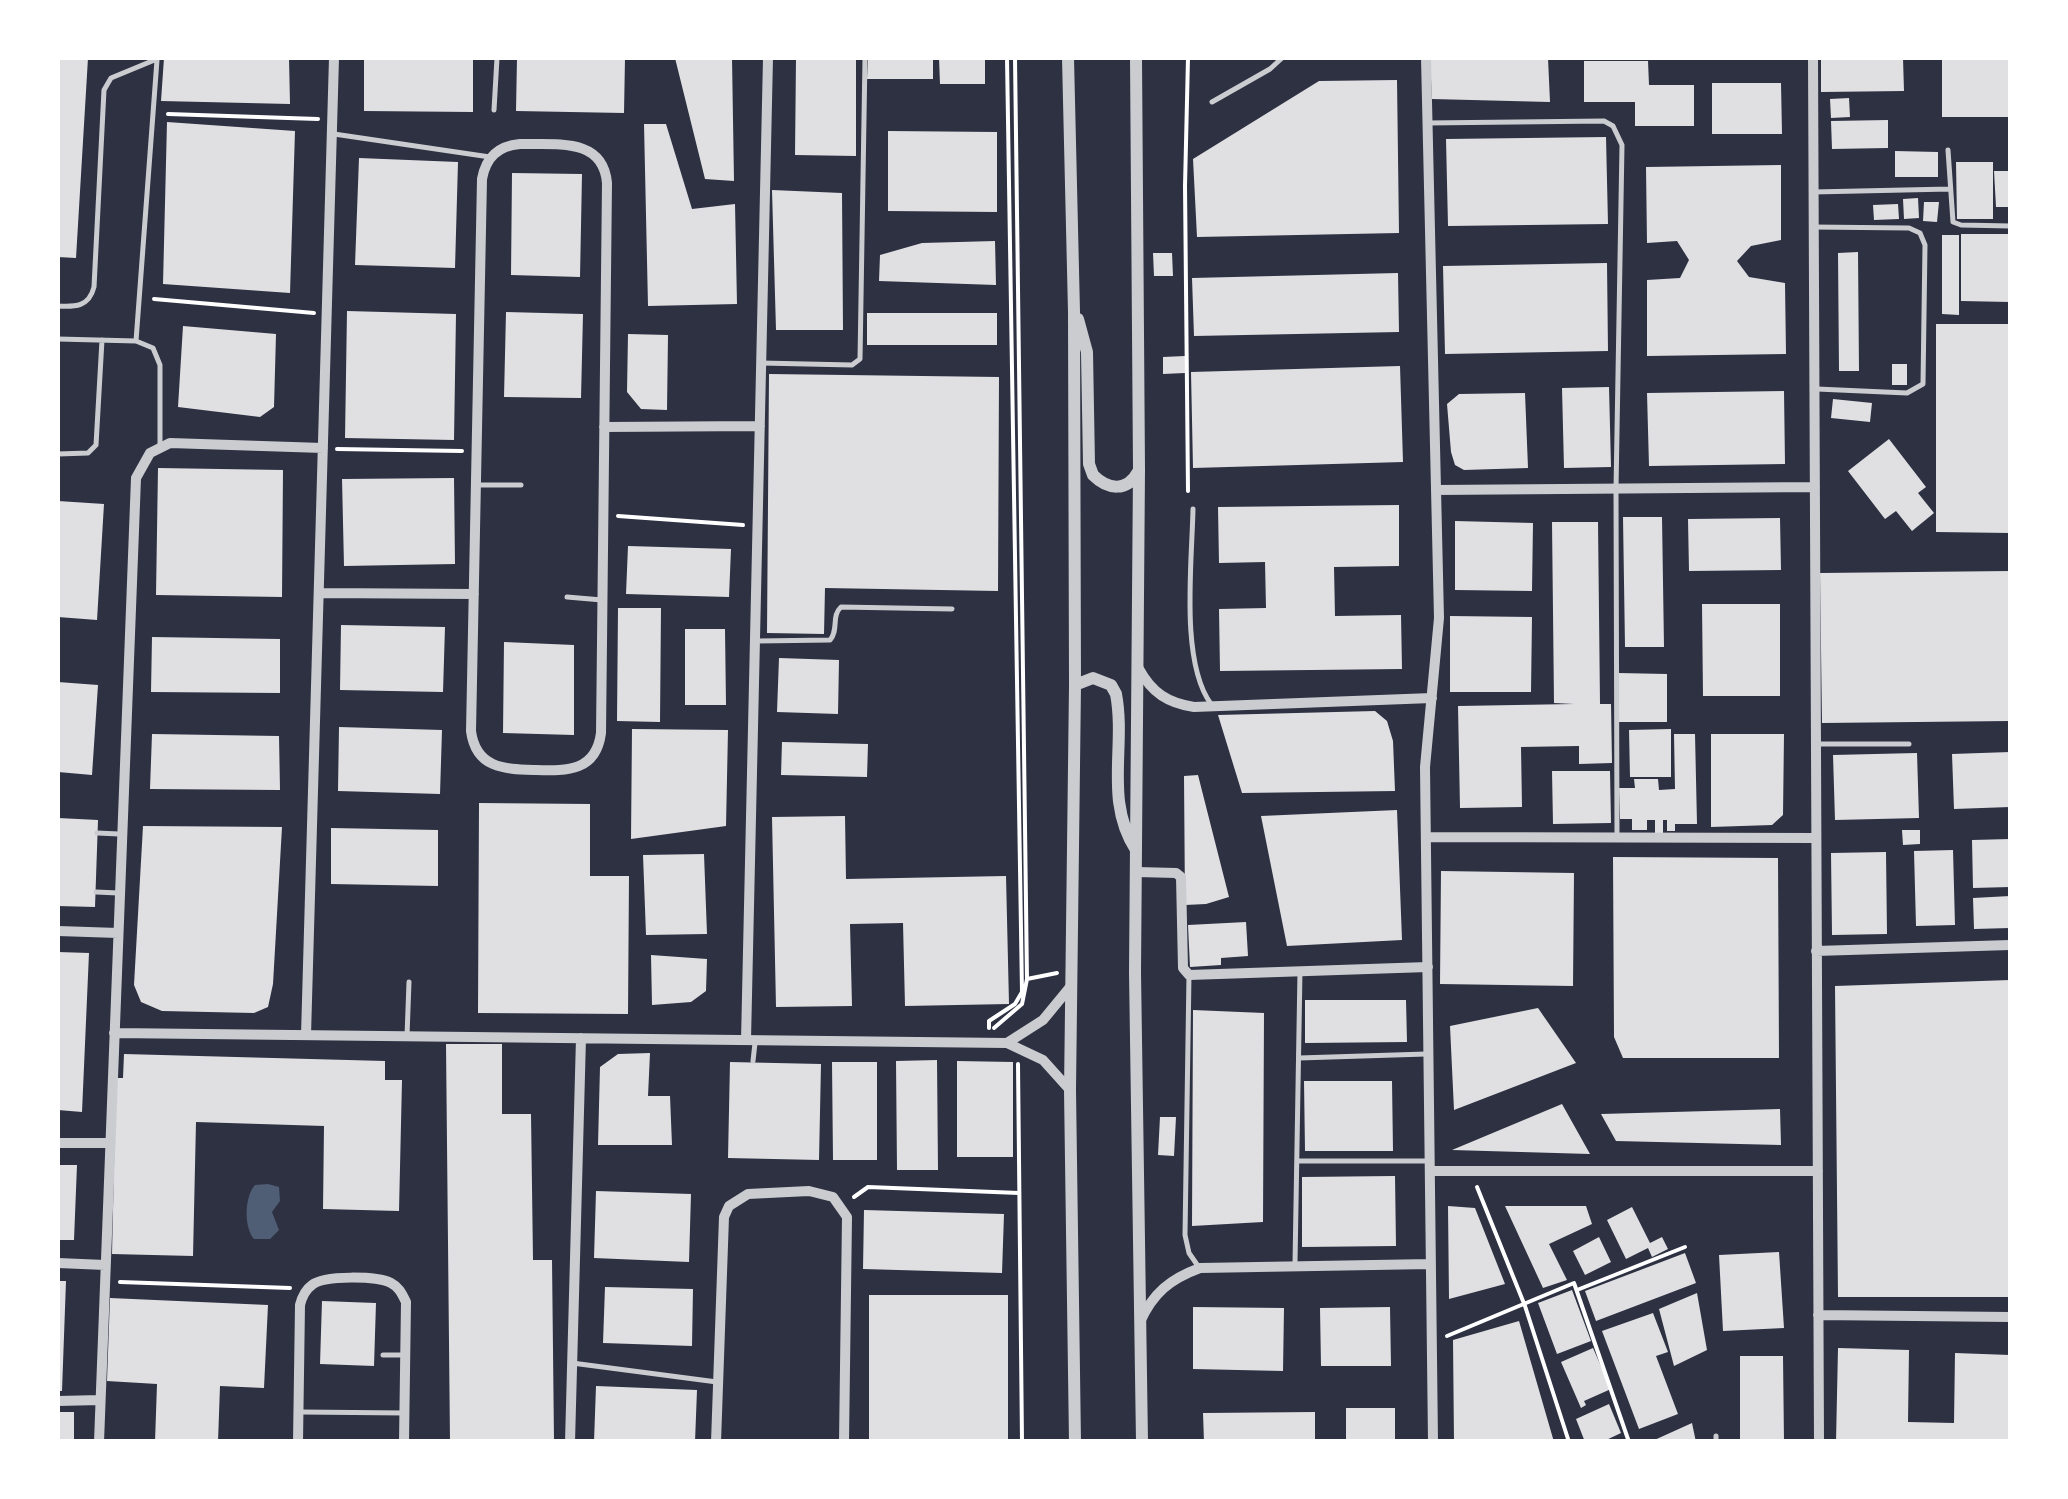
<!DOCTYPE html>
<style>
body{margin:0}
#map{position:relative;width:2068px;height:1499px;overflow:hidden;background:#2d3142;font-family:"Crimson Pro",serif}
canvas{display:block}
.frame{position:absolute;inset:0;border:60px solid #fff;pointer-events:none}
</style>
<div id="map">
<canvas width="2068" height="1499"></canvas>
<div class="frame"></div>
</div>
<script>
const ctx = document.querySelector('canvas').getContext('2d');
ctx.lineJoin = 'round';
function fill(path, color) {
  ctx.fillStyle = color;
  ctx.fill(path, 'evenodd');
}
function stroke(path, color, width, dash) {
  ctx.strokeStyle = color;
  ctx.lineWidth = width;
  ctx.lineCap = dash ? 'butt' : 'round';
  ctx.setLineDash(dash || []);
  ctx.stroke(path);
}
const water = new Path2D(`
 M268,1184L279,1187L280,1201L272,1212L279,1230L270,1239H254C244,1228 244,1197 255,1185Z`);
const building = new Path2D(`
 M58,58H88L76,258L58,257Z
 M164,58H289L290,104L161,101Z
 M364,58H473V112L364,111Z
 M517,58H625L624,113L516,111Z
 M675,58H732L734,181L705,179Z
 M796,58H856V156L795,155Z
 M868,58H933V79H867Z
 M939,58H985V84H940Z
 M1430,58H1548L1550,102L1432,99Z
 M1821,58H1903L1904,91L1821,92Z
 M1942,58H2010V117H1942Z
 M1584,61H1648L1649,85H1694V126H1635V102H1584Z
 M1397,80L1399,233L1197,237L1193,159L1319,81Z
 M1712,83H1781L1782,134H1712Z
 M1849,98L1850,117L1831,118L1830,99Z
 M1888,120V148L1832,149L1831,121Z
 M167,122L295,131L290,293L163,284Z
 M644,124H666L692,209L735,204L737,304L648,306Z
 M888,131L997,132V212L888,211Z
 M1606,137L1608,224L1448,226L1446,139Z
 M1895,151L1938,152V177H1895Z
 M359,158L458,162L455,268L355,265Z
 M1956,162H1993V219H1957Z
 M1781,165V240L1751,246L1737,261L1749,277L1785,283L1786,354L1647,356V280L1680,278L1689,260L1677,241L1647,243L1646,167Z
 M1994,171H2010V207H1996Z
 M512,173L582,174L580,277L511,275Z
 M772,190L842,193L843,330H776Z
 M1918,198L1919,218L1904,219L1903,199Z
 M1924,202H1939L1937,222L1923,221Z
 M1898,204L1899,219L1874,220L1873,205Z
 M1961,234H2010V302L1961,301Z
 M1942,235H1959V315L1942,314Z
 M995,241L996,285L879,281L880,255L922,243Z
 M1858,252L1859,371H1839L1838,253Z
 M1153,253H1172L1173,276H1154Z
 M1607,263L1608,351L1445,354L1443,266Z
 M1398,273L1399,332L1194,336L1192,278Z
 M347,311L456,314L454,440L345,438Z
 M506,312L583,314L581,398L504,397Z
 M867,313H997V345H867Z
 M1936,324H2010V533L1936,532Z
 M183,326L276,334L274,407L260,417L178,407Z
 M628,334L668,335L667,410L641,409L627,392Z
 M1185,356V373L1163,374V357Z
 M1892,364H1907V385H1892Z
 M1400,366L1403,462L1193,468L1191,372Z
 M769,374L999,377L998,591L825,588L824,634L767,633Z
 M1609,387L1611,467L1564,468L1562,388Z
 M1784,391L1785,464L1649,466L1647,393Z
 M1525,393L1528,468L1464,470L1455,465L1451,452L1447,404L1459,394Z
 M1833,399L1872,403L1870,422L1831,418Z
 M1889,439L1926,487L1918,493L1934,513L1912,531L1896,511L1885,519L1848,471Z
 M158,468L283,470L282,597L156,595Z
 M454,478L455,564L344,566L342,479Z
 M58,501L104,504L97,620L58,617Z
 M1399,505V566L1334,567L1335,616L1401,615L1402,669L1220,671L1219,609L1266,608L1265,562L1219,563L1218,507Z
 M1623,517H1662L1664,647H1625Z
 M1780,518L1781,570L1689,571L1688,519Z
 M1455,521L1533,523L1532,591L1455,590Z
 M1552,522H1598L1600,704H1611L1612,763L1579,764V746L1521,747L1522,807L1460,808L1458,706L1574,704L1554,703Z
 M628,546L731,549L729,597L626,594Z
 M2010,571V721L1822,723L1820,573Z
 M1702,604H1780V696H1703Z
 M618,608H661L660,722L617,721Z
 M1450,616L1532,617L1531,692H1450Z
 M341,625L445,627L443,692L340,690Z
 M685,629H725L726,705H685Z
 M152,637L280,639V693L151,692Z
 M504,642L574,645V735L503,733Z
 M779,658L839,660L838,714L777,712Z
 M1618,673L1667,674V722H1618Z
 M58,682L98,685L92,775L58,772Z
 M1375,711L1387,721L1393,741L1395,791L1242,793L1218,715Z
 M339,727L442,730L440,794L338,791Z
 M632,729L728,730L726,826L631,839Z
 M1671,729V777H1630L1629,730Z
 M152,734L279,736L280,790L150,789Z
 M1674,734H1695L1697,824H1675V831H1667V820H1663V833H1655V820H1647V830H1632V819H1620L1619,788H1635L1634,779H1658L1659,790L1675,789Z
 M1711,734H1784L1783,815L1772,825L1711,827Z
 M782,742L868,744L867,777L781,775Z
 M2010,752V807L1954,809L1952,754Z
 M1917,753L1919,818L1835,820L1833,755Z
 M1552,771H1610L1611,823L1553,824Z
 M1198,775L1229,897L1206,904L1185,905L1184,776Z
 M479,803L590,804V876H629L628,1014L478,1013Z
 M1397,810L1402,940L1287,946L1261,816Z
 M845,816L846,879L1006,876L1009,1004L905,1006L903,923L850,924L852,1006L776,1007L772,817Z
 M58,818L98,820L95,907L58,906Z
 M143,826L282,827L273,984L268,1007L254,1013L162,1011L141,1002L134,985Z
 M331,828L438,830V886L331,884Z
 M1902,830H1920V844L1903,845Z
 M2010,839V887L1973,888L1972,840Z
 M1953,850L1955,925L1916,926L1914,851Z
 M1886,852L1887,934L1832,935L1831,853Z
 M704,854L707,934L646,935L643,855Z
 M1613,857L1778,858L1779,1058H1623L1614,1037Z
 M1441,871L1574,873L1573,986L1440,984Z
 M2010,896V928L1974,929L1973,898Z
 M1246,922L1248,956L1221,958V965L1190,967L1188,925Z
 M58,952L89,953L82,1112L58,1110Z
 M651,955L707,959L706,991L691,1002L652,1005Z
 M2010,980V1297H1838L1835,986Z
 M1305,1000H1406L1407,1042L1305,1043Z
 M1538,1008L1576,1063L1454,1110L1450,1026Z
 M1193,1010L1264,1013L1263,1222L1192,1226Z
 M446,1044H502V1114H531L533,1260H552L554,1441L450,1442Z
 M650,1053L648,1096H670L672,1145H598L600,1067L618,1054Z
 M124,1054L385,1061V1080H402L399,1211L323,1209L324,1126L196,1122L193,1256L112,1254L116,1078H123Z
 M937,1060L938,1170H897L896,1061Z
 M957,1061L1013,1062V1157H957Z
 M730,1062L821,1064L819,1160L728,1158Z
 M832,1062H877V1160H833Z
 M1304,1081H1392L1393,1151H1305Z
 M1562,1104L1590,1154L1452,1150Z
 M1780,1109L1781,1145L1616,1141L1601,1114Z
 M1160,1117H1176L1174,1156L1158,1155Z
 M58,1165H77L74,1240H58Z
 M1395,1176L1396,1246L1302,1247V1177Z
 M596,1191L691,1194L689,1262L594,1258Z
 M1448,1206L1475,1208L1505,1284L1449,1299Z
 M1505,1206H1586L1592,1224L1549,1244L1567,1280L1543,1288Z
 M1632,1207L1650,1243L1662,1237L1668,1249L1652,1257L1648,1248L1626,1259L1607,1220Z
 M864,1210L1004,1214L1002,1273L863,1269Z
 M1599,1237L1611,1262L1585,1275L1573,1251Z
 M1779,1252L1784,1328L1723,1331L1719,1255Z
 M1685,1253L1696,1283L1596,1321L1585,1291Z
 M58,1281H66L62,1391H58Z
 M605,1287L693,1289L692,1346L603,1343Z
 M1572,1290L1591,1341L1557,1354L1538,1303Z
 M1697,1293L1707,1350L1674,1366L1659,1309Z
 M869,1295H1008V1442H869Z
 M110,1298L268,1305L264,1388L220,1386L218,1442H155L157,1384L107,1381Z
 M322,1301L376,1303L374,1366L320,1364Z
 M1193,1307L1284,1308L1283,1371L1193,1369Z
 M1390,1307L1391,1366H1321L1320,1308Z
 M1653,1313L1668,1352L1656,1356L1678,1414L1639,1429L1602,1331Z
 M1519,1321L1554,1442H1454L1453,1340Z
 M1593,1348L1611,1389L1584,1401L1586,1405L1581,1408L1561,1362Z
 M1838,1348L1909,1350L1908,1422L1954,1423L1955,1353L2010,1355V1442H1836Z
 M1740,1356H1783L1784,1442H1740Z
 M596,1386L697,1390L695,1442H594Z
 M1609,1404L1621,1433L1602,1442H1585L1576,1419Z
 M1346,1408H1395V1442H1346Z
 M58,1412H74V1442H58Z
 M1315,1412V1442H1204L1203,1413Z
 M1692,1423L1696,1442H1650Z`);
const path = new Path2D(`
 M168,114L318,119
 M154,299L314,313
 M337,449L462,451
 M1188,491L1185,186L1188,58
 M618,516L743,525
 M1027,979L1057,973
 M989,1028V1021L1015,1004L1022,992L1007,58
 M994,1028L1022,1004L1027,979L1015,58
 M1018,1064L1022,1442
 M1477,1187L1525,1306L1569,1442
 M854,1197L868,1187L1019,1193
 M120,1282L290,1288
 M1577,1290L1685,1247
 M1447,1336L1574,1283L1629,1442`);
const service = new Path2D(`
 M1212,102L1270,69L1282,58
 M494,110L497,58
 M1427,123L1604,121L1613,126L1622,145L1616,489L1617,837
 M334,134L490,157
 M1948,150L1953,222L1961,225L2010,226
 M1813,192L1950,189
 M1813,227L1909,228L1920,233L1925,245L1923,384L1907,393L1817,389
 M58,306C75,307 89,307 94,287L104,90L111,78L157,59
 M58,339L136,341L153,348L160,365V447
 M136,341L157,60
 M761,363L852,365L860,359L865,58
 M58,454L88,453L96,445L102,340
 M476,485H521
 M1193,509C1192,562 1180,662 1211,704
 M567,597L602,600
 M758,641L830,640C839,630 831,616 841,607L952,609
 M1817,744H1909
 M97,833L119,834
 M96,892L118,893
 M1189,975L1185,1235L1189,1253L1198,1266
 M407,1036L409,982
 M1299,1058L1426,1054
 M753,1061L755,1043
 M1297,1161H1429
 M1295,1263L1300,971
 M383,1355H402
 M572,1363L717,1382
 M301,1412L405,1413
 M1716,1436V1442`);
const minor = new Path2D(`
 M1426,58L1439,618L1425,767L1433,1442
 M1813,58L1819,1442
 M520,144C556,145 603,137 607,183L601,733C596,771 568,771 536,770C505,769 476,769 471,731L482,179C486,157 498,146 520,144Z
 M604,427L760,426
 M1436,490L1815,487
 M319,593L474,594
 M1139,669C1152,693 1168,703 1194,707L1432,698
 M1426,837L1816,838
 M1137,872L1176,873L1181,877L1183,968L1189,975L1428,967
 M58,931L118,933
 M1816,951L2010,945
 M114,1033L1007,1043L1043,1060L1070,1090
 M306,1035L334,58
 M746,1040L768,58
 M1007,1043L1043,1020L1071,986
 M58,1143H110
 M1430,1171H1818
 M58,1263L105,1265
 M1818,1315L2010,1317
 M1140,1322C1153,1293 1170,1279 1200,1268L1431,1264
 M58,1401L100,1400
 M99,1442L136,478L150,453L170,443L323,448
 M298,1442L300,1305C302,1297 305,1290 312,1285C324,1275 377,1276 391,1283C399,1287 402,1294 406,1302L404,1442
 M570,1442L581,1038
 M716,1442L724,1217L729,1206L748,1194L809,1191L833,1197L847,1217L844,1442`);
const tertiary = new Path2D(`
 M1068,58L1074,312L1075,685L1070,1090L1075,1442
 M1136,58L1139,470L1135,972L1142,1442
 M1078,319L1087,352L1089,464L1093,475C1108,490 1127,492 1138,472
 M1075,685L1093,678L1111,685L1116,694C1126,747 1104,801 1136,850`);
fill(water, '#4f5d75');
fill(building, '#e0e0e3');
stroke(path, '#fff', 4);
stroke(service, '#caccd0', 5);
stroke(minor, '#caccd0', 10);
stroke(tertiary, '#caccd0', 12);
</script>
